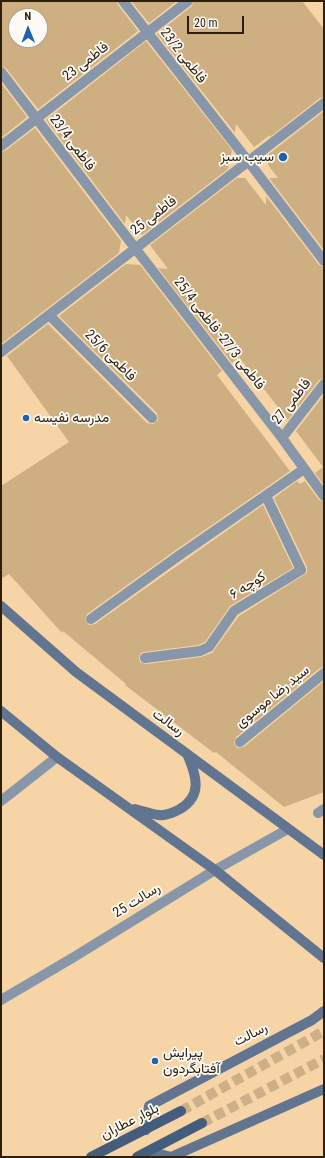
<!DOCTYPE html>
<meta charset="utf-8">
<style>
body{margin:0}
#map{position:relative;width:325px;height:1158px;overflow:hidden;background:#f6d4a6;font-family:"Roboto Condensed",sans-serif}
canvas{display:block}
.frame{position:absolute;inset:0;border:2px solid #2b1f0d;pointer-events:none}
.north{position:absolute;left:8px;top:8px;width:40px;height:40px;box-sizing:border-box;background:#fefbf6;border:1px solid #aaa399;border-radius:50%;rotate:359deg;font-size:11px;font-weight:700;line-height:16px;text-align:center;color:#2b1f0d}
.north::after{content:'';display:block;margin:auto;width:14px;height:18px;background:#1f60b1;clip-path:polygon(50% 0,100% 100%,50% 72%,0 100%)}
.scale{position:absolute;left:187px;top:16px;width:57px;height:18px;box-sizing:border-box;border:2px solid #2b1f0d;border-top:0;padding-left:5px;font-size:12px;line-height:14px;white-space:nowrap;color:#2b1f0d;-webkit-text-stroke:3px #fefbf6;paint-order:stroke}
</style>
<div id="map">
<canvas width="325" height="1158"></canvas>
<div class="frame"></div>
<div class="north">N</div>
<div class="scale">20 m</div>
</div>
<script>
const ctx = document.querySelector('canvas').getContext('2d');
ctx.lineJoin = 'round';
function fill(path, color) {
  ctx.fillStyle = color;
  ctx.fill(path, 'evenodd');
}
function stroke(path, color, width, dash) {
  ctx.strokeStyle = color;
  ctx.lineWidth = width;
  ctx.lineCap = dash ? 'butt' : 'round';
  ctx.setLineDash(dash || []);
  ctx.stroke(path);
}
function write(font, color, halo, rows, align = 'center') {
  ctx.font = font + ' "Roboto Condensed",Vazirmatn,sans-serif';
  ctx.lineWidth = 3.5;
  ctx.setLineDash([]);
  ctx.textBaseline = 'middle';
  ctx.strokeStyle = halo;
  ctx.fillStyle = color;
  for (const [text, x, y, turn = 0] of rows) {
    ctx.save();
    ctx.translate(x, y);
    ctx.rotate((+turn || 0) * Math.PI / 180);
    ctx.textAlign = isNaN(turn) ? turn : align;
    if (halo) ctx.strokeText(text, 0, 0);
    ctx.fillText(text, 0, 0);
    ctx.restore();
  }
}
const building = new Path2D(`
 M1,1H117L118,5L138,31L38,109L6,68L1,66ZM16,16H40V40H16Z
 M131,1H177L149,23Z
 M194,1H302L324,29V97L320,98L270,137V135L254,147L236,124L235,133L157,34L192,6Z
 M146,41L232,150L228,169L142,235L126,215L125,224L46,120Z
 M1,83L27,117L1,138Z
 M324,111V250L269,178H278L268,165L269,154Z
 M35,128L121,241L119,253L1,344V152L5,151Z
 M237,178H245L266,205V196L319,265L324,267V378L319,380L288,420L239,357L232,363L158,268L168,269L150,245Z
 M126,264L140,265L222,371L217,375L290,471L173,552L87,614L85,620L89,625L95,624L263,505L293,568L230,606L205,642L198,645L144,652L141,653L139,658L140,662L146,664L201,657L212,653L239,616L307,573V567L274,498L297,481L300,484L305,481L319,500L324,502V667L320,668L236,737L234,743L237,748L244,747L324,681V792L284,807L216,752L214,753L125,685L126,684L63,631L62,633L9,574L1,579V486L69,442L7,356L48,324L147,423L153,424L158,420L157,413L59,316Z
 M324,395V485L315,473L323,467L296,431Z`);
const primaryTunnel = new Path2D(`
 M181,1111L324,1031
 M202,1123L324,1059`);
const street = new Path2D(`
 M123,1L248,161L324,261
 M1,72L135,248L282,438L324,496
 M1,146L188,1
 M49,315L152,418
 M1,352L324,103
 M282,438L324,384
 M91,619L177,557L304,469
 M145,658L200,651L209,647L234,611L301,570L266,496
 M240,742L324,673
 M1,801L57,757
 M318,813L324,809
 M1,1000L74,957L215,870L288,829`);
const secondary = new Path2D(`
 M1,606L76,672L324,855
 M1,711L57,757L215,870L324,958
 M135,809C143,811 151,814 159,815C165,816 175,812 180,809C202,796 197,777 188,756
 M146,1130L149,1106L312,1020L324,1011
 M149,1151L171,1157L324,1089`);
const primary = new Path2D(`
 M91,1157L181,1111
 M137,1157L202,1123`);
const markers = [
 [283,157,5,"#1f60b1"],
 [26,418,4,"#1f60b1"],
 [155,1061,4,"#1f60b1"]
];
const streetNames = [
 ["فاطمی 23/2",183,56,52],
 ["فاطمی 23",86,62,-38],
 ["فاطمی 23/4",72,143,53],
 ["فاطمی 25",154,216,-38],
 ["فاطمی 27/3- فاطمی 25/4",219,334,52],
 ["فاطمی 25/6",110,356,45],
 ["فاطمی 27",292,402,-52],
 ["کوچه ۶",248,586,-32],
 ["سید رضا موسوی",273,697,-39],
 ["رسالت",168,723,36],
 ["رسالت 25",137,901,-32],
 ["رسالت",251,1035,-27],
 ["بلوار عطاران",130,1122,-27]
];
const poiNames = [
 ["سیب سبز",274,157,"right"],
 ["مدرسه نفیسه",34,418],
 ["پیرایش",163,1053],
 ["آفتابگردون",163,1069]
];
fill(building, '#ceaf81');
stroke(primaryTunnel, '#cdb087', 10, [10, 5]);
stroke(street, '#8896a9', 10);
stroke(secondary, '#617590', 10);
stroke(primary, '#455d7d', 10);
for (const [x, y, r, color] of markers) {
  const dot = new Path2D();
  dot.arc(x, y, r, 0, 2 * Math.PI);
  ctx.fillStyle = color;
  ctx.fill(dot);
  stroke(dot, '#fefbf6', 1.5);
}
write('14px', '#2b1f0d', '#fefbf6', streetNames);
write('14px', '#2b1f0d', '#fefbf6', poiNames, 'left');
</script>
